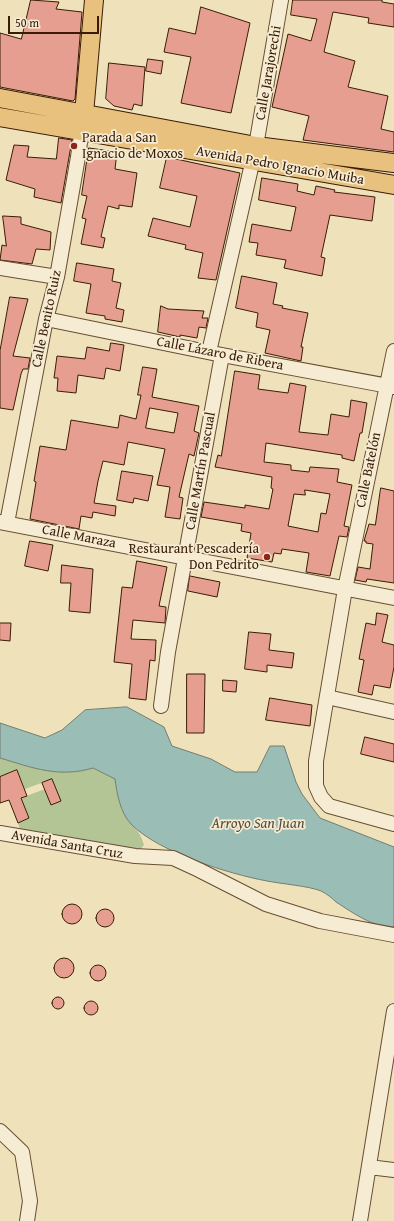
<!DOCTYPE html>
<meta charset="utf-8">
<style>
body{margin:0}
#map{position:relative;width:394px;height:1221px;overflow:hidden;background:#efe2bb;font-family:"Gentium Book Plus",serif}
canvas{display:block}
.scale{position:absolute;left:8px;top:16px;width:91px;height:18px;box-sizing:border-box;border:2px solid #3a1c06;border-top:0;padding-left:5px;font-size:12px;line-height:14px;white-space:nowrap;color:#3a1c06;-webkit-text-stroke:3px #f5ecd3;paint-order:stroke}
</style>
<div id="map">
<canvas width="394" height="1221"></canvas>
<div class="scale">50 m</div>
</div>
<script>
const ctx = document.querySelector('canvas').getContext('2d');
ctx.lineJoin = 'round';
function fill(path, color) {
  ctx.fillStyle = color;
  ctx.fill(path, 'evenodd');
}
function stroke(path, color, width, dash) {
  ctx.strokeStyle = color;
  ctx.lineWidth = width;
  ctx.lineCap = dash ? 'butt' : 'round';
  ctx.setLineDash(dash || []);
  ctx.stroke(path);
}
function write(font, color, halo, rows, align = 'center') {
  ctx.font = font + ' "Gentium Book Plus",serif';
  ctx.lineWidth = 3.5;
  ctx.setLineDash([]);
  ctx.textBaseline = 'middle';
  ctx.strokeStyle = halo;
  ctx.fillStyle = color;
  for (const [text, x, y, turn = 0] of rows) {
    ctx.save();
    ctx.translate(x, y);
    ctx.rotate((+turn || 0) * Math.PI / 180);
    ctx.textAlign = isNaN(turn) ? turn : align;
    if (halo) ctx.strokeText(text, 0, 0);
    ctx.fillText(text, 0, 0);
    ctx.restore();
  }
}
const green = new Path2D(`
 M0,758C33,768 59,778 93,768L115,779C117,794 120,812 131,824C139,833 140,832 144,845L135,856L22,837L18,823L29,818L21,798L45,789L51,805L60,801L52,779L25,789L17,770L0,777Z`);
const water = new Path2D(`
 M127,707L164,727L172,746L211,759L235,772H257L270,746H284L296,782L302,794L320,818L394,847V927C374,928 353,913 336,902C332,898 327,894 321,891C309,886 282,884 267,881C229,874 158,852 131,824C120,812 117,794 115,779L93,768C59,778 33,768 0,758V723L45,738L62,730L85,710Z`);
const building = new Path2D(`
 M31,0L59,2L56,9L82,12L75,99L73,101L0,87V33L21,39Z
 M293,0H382V2L394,4V27L368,23L369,18L333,12L324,52L355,61L348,87L388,96L381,129L394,132V152L303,140L309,116L272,107L288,34L311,41L317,19L291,15Z
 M201,7L250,23L231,113L181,103L191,57L164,52L169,28L195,34Z
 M148,59L163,61L161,74L146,71Z
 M109,63L145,67L142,106L134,104L132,110L114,106L106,99Z
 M59,138L72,140L61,203L34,197L35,189L6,180L14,145L29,146L27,157L56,159Z
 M89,148L117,152L115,169L137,173L132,207L119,205V209L108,206L101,237L105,238L103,248L81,244L86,219L82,218L87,196L82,195Z
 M167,157L240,173L216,280L198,278L203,253L185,249L186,245L148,236L153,218L190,227L197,196L160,188Z
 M262,178L298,184L297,191L314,195L316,186L335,190L334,192L375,197L372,221L330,215L321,257L325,258L322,276L284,268L286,260L256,255L258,243L249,242L252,224L291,231L296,207L259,200Z
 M3,216L21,217V224L51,232L50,250L36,249L32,264L0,260L2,245L6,246Z
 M77,263L114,269L112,281L121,283L116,308L124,310L122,322L105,319V316L86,313L91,284L74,281Z
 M242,276L277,283L273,304L283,306L282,308L308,313L301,347H303L301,361L265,353L270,330L256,327L258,313L236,308Z
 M10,297L28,299L13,356L30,358L28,369H23L21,374L13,410L0,408V351Z
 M161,306L168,309L204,311L202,318H208L206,328L199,327L197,338L180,335V337L158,332Z
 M111,343L124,345L120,371L106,368L104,379L78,375L76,393L57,391L58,378H54L57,356L85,359L87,347L109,351Z
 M143,367L157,369L152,397L199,406L194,431L199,433L194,456L189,454L179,497L183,498L180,519L165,517L170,487L157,485L165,449L128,442L124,465L103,461L98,481L94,503L116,506L115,516L93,512L92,518L81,516L79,529L30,519L36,482L34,481L40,446L66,450L71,420L118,428L120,415L136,419L141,395H138ZM150,408L178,413L174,433L146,428Z
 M235,371L260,375L258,389L288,393L290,383L306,386L299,432L328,435L331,414L349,417L351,400L367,403L362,433H360L354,461L342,458V455L266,443L264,462L291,465V470L309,472L310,467L339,469L337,482L352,485L344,526L349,527L347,537L339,536L330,576L306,572L309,553L282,549L281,554L274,553L272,562L247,558L251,533L241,531L242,524L201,517L204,502L245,508V505L269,509L273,489L271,488L272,477L215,467L218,455L221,456ZM305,490L330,494L326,514L321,513L318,532L288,526L294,494L305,495Z
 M122,471L153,476L148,501L134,498L133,503L117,500Z
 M381,488L394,491V583L367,579L366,582L355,580L358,567L370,569L373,544L366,543V541H364L369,524L375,525Z
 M30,541L53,545L48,571L25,566Z
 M137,561L167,567L159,606L166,607L165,623L133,620L131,639L156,640L155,661L150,660L146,700L129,698L132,664L114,662L122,587L132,588Z
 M62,565L93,569L90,613L69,611L71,583H61Z
 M190,576L220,582L217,597L188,591Z
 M377,613L388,615L382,642L394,645V667L390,688L374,685L372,695L358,692L364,660L359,659L366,623L375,625Z
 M0,623H11L10,641L0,640Z
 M249,632L271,634L269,650L294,653L292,668L267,665V672L245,669Z
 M187,674H205L204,733H187Z
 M223,680L237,681L236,692L223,691Z
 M270,698L312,705L310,726L266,720Z
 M365,737L394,744V762L361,754Z
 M17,770L27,796L21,798L29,818L18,823L9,800L0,803V777Z
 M52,779L61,801L51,805L42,783Z
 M62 914a10 10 0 1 1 20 0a10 10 0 1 1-20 0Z
 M96 918a9 9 0 1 1 18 0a9 9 0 1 1-18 0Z
 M54 968a10 10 0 1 1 20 0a10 10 0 1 1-20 0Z
 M90 973a8 8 0 1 1 16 0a8 8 0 1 1-16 0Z
 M52 1003a6 6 0 1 1 12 0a6 6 0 1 1-12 0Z
 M84 1008a7 7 0 1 1 14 0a7 7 0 1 1-14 0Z`);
const minor = new Path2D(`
 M0,268L57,277
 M46,319L222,355L394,387
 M394,351L345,589L316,761V786L321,797L329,806L394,824
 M209,352L256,146L281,0
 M0,522L394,598
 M7,523L46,319L57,277L78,157L83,121
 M327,697L394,712
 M161,706L168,652L222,355
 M0,833L135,856L173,858L199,870L266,904L320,921L394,935
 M0,1131L22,1152L30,1201L27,1221
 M369,1167L394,1170
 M360,1221L394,1011`);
const major = new Path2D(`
 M0,98L256,146L394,163
 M84,114L94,0
 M0,117L394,185`);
const markers = [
 [74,146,4,"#8f2418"],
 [267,557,4,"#8f2418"]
];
const streetNames = [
 ["Calle Jarajorechi",269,73,-80],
 ["Avenida Pedro Ignacio Muiba",280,166,10],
 ["Calle Benito Ruiz",47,319,-78],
 ["Calle Lázaro de Ribera",220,354,11],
 ["Calle Batelón",369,470,-78],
 ["Calle Martín Pascual",201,471,-80],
 ["Calle Maraza",79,537,11],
 ["Avenida Santa Cruz",67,845,10]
];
const poiNames = [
 ["Parada a San",82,138],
 ["Ignacio de Moxos",82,154],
 ["Restaurant Pescadería",259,549,"right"],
 ["Don Pedrito",259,565,"right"]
];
const waterNames = [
 ["Arroyo San Juan",258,824]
];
fill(green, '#b3c495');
fill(water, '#9abdb6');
stroke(water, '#747d70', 1);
fill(building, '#e59e90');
stroke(building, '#3a1c06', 1);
stroke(minor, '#674e33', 16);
stroke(major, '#3a1c06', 20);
stroke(minor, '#f5ecd3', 14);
stroke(major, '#e8c17e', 18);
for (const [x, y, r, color] of markers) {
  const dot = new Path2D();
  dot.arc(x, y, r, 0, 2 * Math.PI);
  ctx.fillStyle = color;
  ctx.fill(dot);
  stroke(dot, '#f5ecd3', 1.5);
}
write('14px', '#3a1c06', '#f5ecd3', streetNames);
write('14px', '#3a1c06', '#f5ecd3', poiNames, 'left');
write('italic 15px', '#574c3b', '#f5ecd3', waterNames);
</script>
